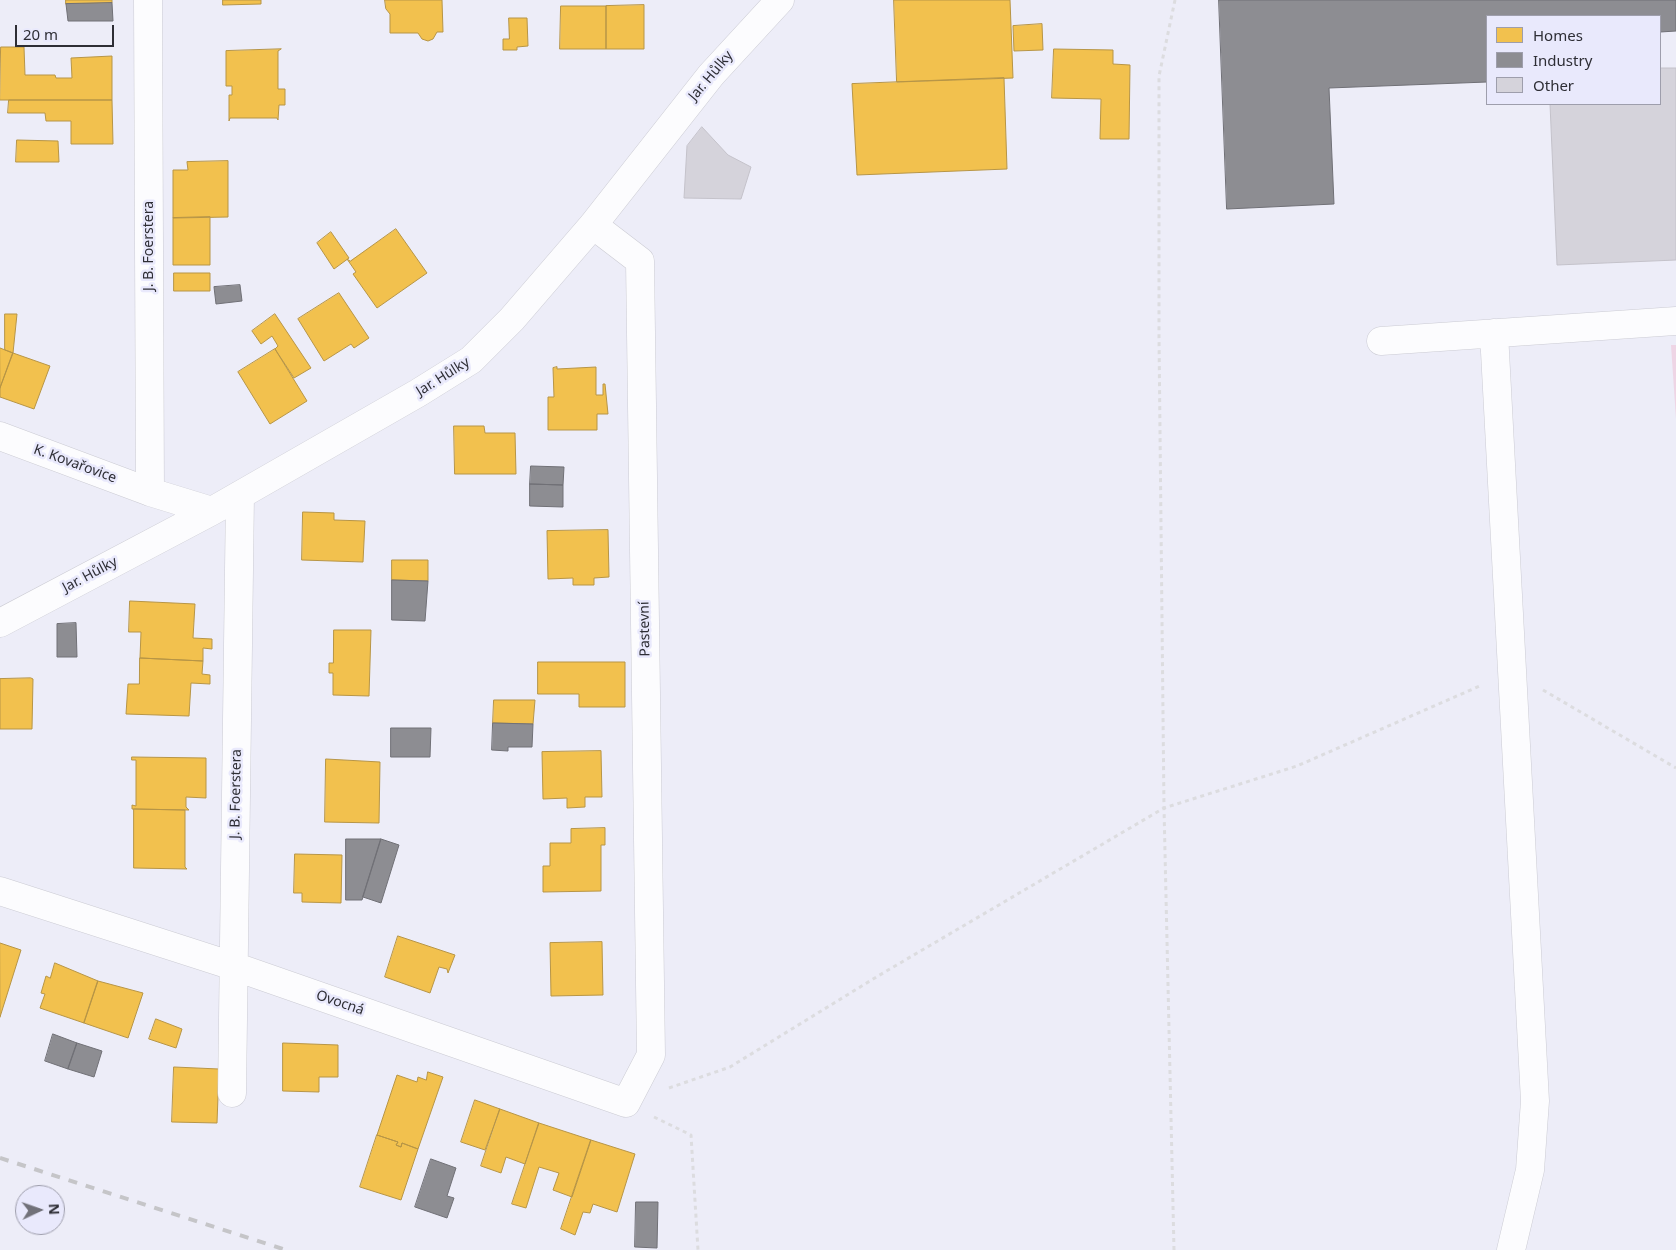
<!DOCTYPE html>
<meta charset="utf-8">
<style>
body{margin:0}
#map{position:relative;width:1676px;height:1250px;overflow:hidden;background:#ededf8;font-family:"Noto Sans",sans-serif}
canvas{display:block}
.legend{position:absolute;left:1486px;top:15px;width:175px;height:90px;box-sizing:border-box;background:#e9e9fc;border:1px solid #9e9eac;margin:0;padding:6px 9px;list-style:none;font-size:15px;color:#2e2e35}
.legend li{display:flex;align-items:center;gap:10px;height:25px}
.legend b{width:25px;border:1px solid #9e9eac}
.north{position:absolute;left:15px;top:1185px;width:50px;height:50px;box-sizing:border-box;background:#e9e9fc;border:1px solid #9e9eac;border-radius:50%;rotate:87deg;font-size:14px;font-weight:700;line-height:20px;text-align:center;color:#2e2e35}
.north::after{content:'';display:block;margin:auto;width:18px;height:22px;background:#717179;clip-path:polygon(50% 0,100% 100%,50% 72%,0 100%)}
.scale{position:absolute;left:15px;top:25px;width:99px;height:22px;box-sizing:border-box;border:2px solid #2e2e35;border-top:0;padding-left:6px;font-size:15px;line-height:18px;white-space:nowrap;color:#2e2e35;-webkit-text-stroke:4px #e9e9fc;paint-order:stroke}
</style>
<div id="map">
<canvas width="1676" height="1250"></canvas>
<ul class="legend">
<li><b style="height:14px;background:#f2c14e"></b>Homes</li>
<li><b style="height:14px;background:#8d8d92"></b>Industry</li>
<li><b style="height:14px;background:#d5d3db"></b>Other</li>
</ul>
<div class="north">N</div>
<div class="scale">20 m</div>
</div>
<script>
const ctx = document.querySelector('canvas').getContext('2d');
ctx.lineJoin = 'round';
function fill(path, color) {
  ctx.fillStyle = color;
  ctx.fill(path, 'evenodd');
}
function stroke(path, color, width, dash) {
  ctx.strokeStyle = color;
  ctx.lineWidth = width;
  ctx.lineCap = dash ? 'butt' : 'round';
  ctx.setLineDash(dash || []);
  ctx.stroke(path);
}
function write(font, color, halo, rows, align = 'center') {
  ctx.font = font + ' "Noto Sans",sans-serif';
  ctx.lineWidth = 5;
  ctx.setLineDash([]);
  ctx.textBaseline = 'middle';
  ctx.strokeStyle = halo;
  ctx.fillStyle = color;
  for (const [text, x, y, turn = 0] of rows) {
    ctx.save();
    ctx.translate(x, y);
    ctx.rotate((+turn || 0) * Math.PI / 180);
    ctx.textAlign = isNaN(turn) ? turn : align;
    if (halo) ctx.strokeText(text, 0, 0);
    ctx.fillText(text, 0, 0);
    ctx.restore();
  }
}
const green = new Path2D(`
 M1671,345H1676V419Z`);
const homes = new Path2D(`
 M66,0H112V3L66,4Z
 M223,0H261V4L223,5Z
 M385,0H442L443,32H437L433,39L428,41L422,39L418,33H390V14L386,9Z
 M894,0H1010L1013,78L897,82Z
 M644,5V49H606V6Z
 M561,6H606V49H560Z
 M509,18H527L528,46L517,47V50H503V39H509Z
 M1042,24L1043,50L1014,51L1013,26Z
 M1,47H24L25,75H55L56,78H72L71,58L112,56V100H0Z
 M281,49L278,51V89H285V105H279L278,120L277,118H230L229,121V95H232V86H226V51Z
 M1054,49L1113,50V64L1130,65L1129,139H1100L1101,99L1052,98Z
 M1004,78L1007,169L857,175L852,84Z
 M9,100H112L113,144H71V121H46L45,113H8Z
 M17,140L58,141L59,162H16Z
 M228,161V217L173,218V170H188L187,162Z
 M210,217V265H173V218Z
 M396,229L427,273L377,308L353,274L356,272L347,259L350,261Z
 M331,232L349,258L334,269L317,243Z
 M174,273H210V291H174Z
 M339,293L369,338L354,348L351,344L324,361L298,319Z
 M5,314H17L13,353L5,350Z
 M275,314L311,368L294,378L275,349L278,346L272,336L261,344L252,331Z
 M0,348L13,353L0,388Z
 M275,349L307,401L270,424L238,372Z
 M13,353L50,366L34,409L0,397V388Z
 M557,367V369L596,367V395H603V384H605L608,414H597V430H548V397H554L553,368Z
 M454,426H484L485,433H515L516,474H455Z
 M303,512L334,513V520L365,521L363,562L302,560Z
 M608,530L609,577L594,578V585H573V578L548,579L547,531Z
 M392,560H428V581L392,580Z
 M130,601L195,604L193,638L212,639V649L203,648V661L140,658L141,632H129Z
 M334,630H371L369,696L333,695V673H329V663H333Z
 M140,658L203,661L202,674L210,675V684L191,683L189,716L126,714L128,684H139Z
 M538,662H625V707H579V694H538Z
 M31,678L33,679L32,729H0V679Z
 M494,700H535L533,724L493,723Z
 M601,751L602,797H585V807L567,808V798L543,799L542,752Z
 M132,757L206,758V798L186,797V807L189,810L132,809V805L136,806V760H132Z
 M326,759L380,762L379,823L325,822Z
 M134,809L185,810V867L187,869L134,868Z
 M605,828V845H601V891L543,892V866H550V843H571V829Z
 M295,854L342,855L341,903L302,902V893H294Z
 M398,936L455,955L448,973L447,969L439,967L430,993L385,977Z
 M602,942L603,995L551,996L550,943Z
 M0,943L21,950L0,1017Z
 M55,963L98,981L84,1023L40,1008L45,994L41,993L46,976L50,978Z
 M98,981L143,993L128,1038L84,1023Z
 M156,1019L182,1029L176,1048L149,1039Z
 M283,1043L338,1045V1077H319V1092L283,1091Z
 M174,1067L219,1069L217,1123L172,1122Z
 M428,1072L443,1077L418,1149L402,1143L401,1147L396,1145L398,1142L377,1135L397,1075L417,1082L418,1077L426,1080Z
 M475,1100L500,1109L485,1150L461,1142Z
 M500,1109L539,1123L525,1164L506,1157L501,1173L481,1166Z
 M539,1123L591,1140L572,1197L553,1190L559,1173L539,1167L526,1208L512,1204Z
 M377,1135L398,1142L396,1145L401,1147L402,1143L418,1149L401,1200L360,1187Z
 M591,1140L635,1154L617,1212L593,1204L590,1213L583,1212L575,1235L561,1229Z`);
const industry = new Path2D(`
 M1219,0H1676V31L1660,32V16H1487V82L1329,88L1334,204L1227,209Z
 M112,3L113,21H68L66,4Z
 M240,285L242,301L216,304L214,287Z
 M531,466L564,467L563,485L530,484Z
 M530,484L563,485V507L530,506Z
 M392,580L428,581L425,621L392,620Z
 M76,623L77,657H57V624Z
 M493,723L533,724L532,747H508V751L492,750Z
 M391,728H431L430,757H391Z
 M346,839H381L362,900H346Z
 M381,839L399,845L381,903L363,897Z
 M53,1034L77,1043L68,1069L45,1061Z
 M77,1043L102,1051L94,1077L68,1069Z
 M431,1159L456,1168L447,1196L454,1198L447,1218L415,1207Z
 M636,1202H658L657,1248L635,1247Z`);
const building = new Path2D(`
 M1660,68H1676V260L1557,265L1550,104H1660Z
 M702,127L728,155L751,167L741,199L684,198L687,146Z`);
const path = new Path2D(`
 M1543,690L1676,768
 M669,1088L730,1067L878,976L1164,808L1297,766L1482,685
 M654,1117L691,1135L698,1250
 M1174,1250L1164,808L1159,337V76L1175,0`);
const minor = new Path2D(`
 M148,0L150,492
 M1494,333L1535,1101L1530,1170L1511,1250
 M1381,341L1676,321
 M0,436L150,492L212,511
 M0,623L212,511L418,393L471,360L512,319L593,225L711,75L780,0
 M0,891L233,966L626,1103L651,1055L640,261L593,225
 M232,1093L240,495`);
const rail = new Path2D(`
 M0,1158L286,1250`);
const streetNames = [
 ["Jar. Hůlky",711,76,-50],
 ["J. B. Foerstera",149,246,-90],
 ["Jar. Hůlky",443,377,-32],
 ["K. Kovařovice",75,464,20],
 ["Jar. Hůlky",90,575,-28],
 ["Pastevní",645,629,-91],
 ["J. B. Foerstera",236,794,-89],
 ["Ovocná",340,1003,19]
];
fill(green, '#eed5e5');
fill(homes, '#f2c14e');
stroke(homes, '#b79546', 1);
fill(industry, '#8d8d92');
stroke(industry, '#707076', 1);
fill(building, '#d5d3db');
stroke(building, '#c4c2ca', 1);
stroke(minor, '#cbcbd3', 29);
stroke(path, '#dcdcdf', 3, [4, 4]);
stroke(minor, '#fcfcfe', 28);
stroke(rail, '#c5c5c8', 4, [9, 9]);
write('14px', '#2e2e35', '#e9e9fc', streetNames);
</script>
